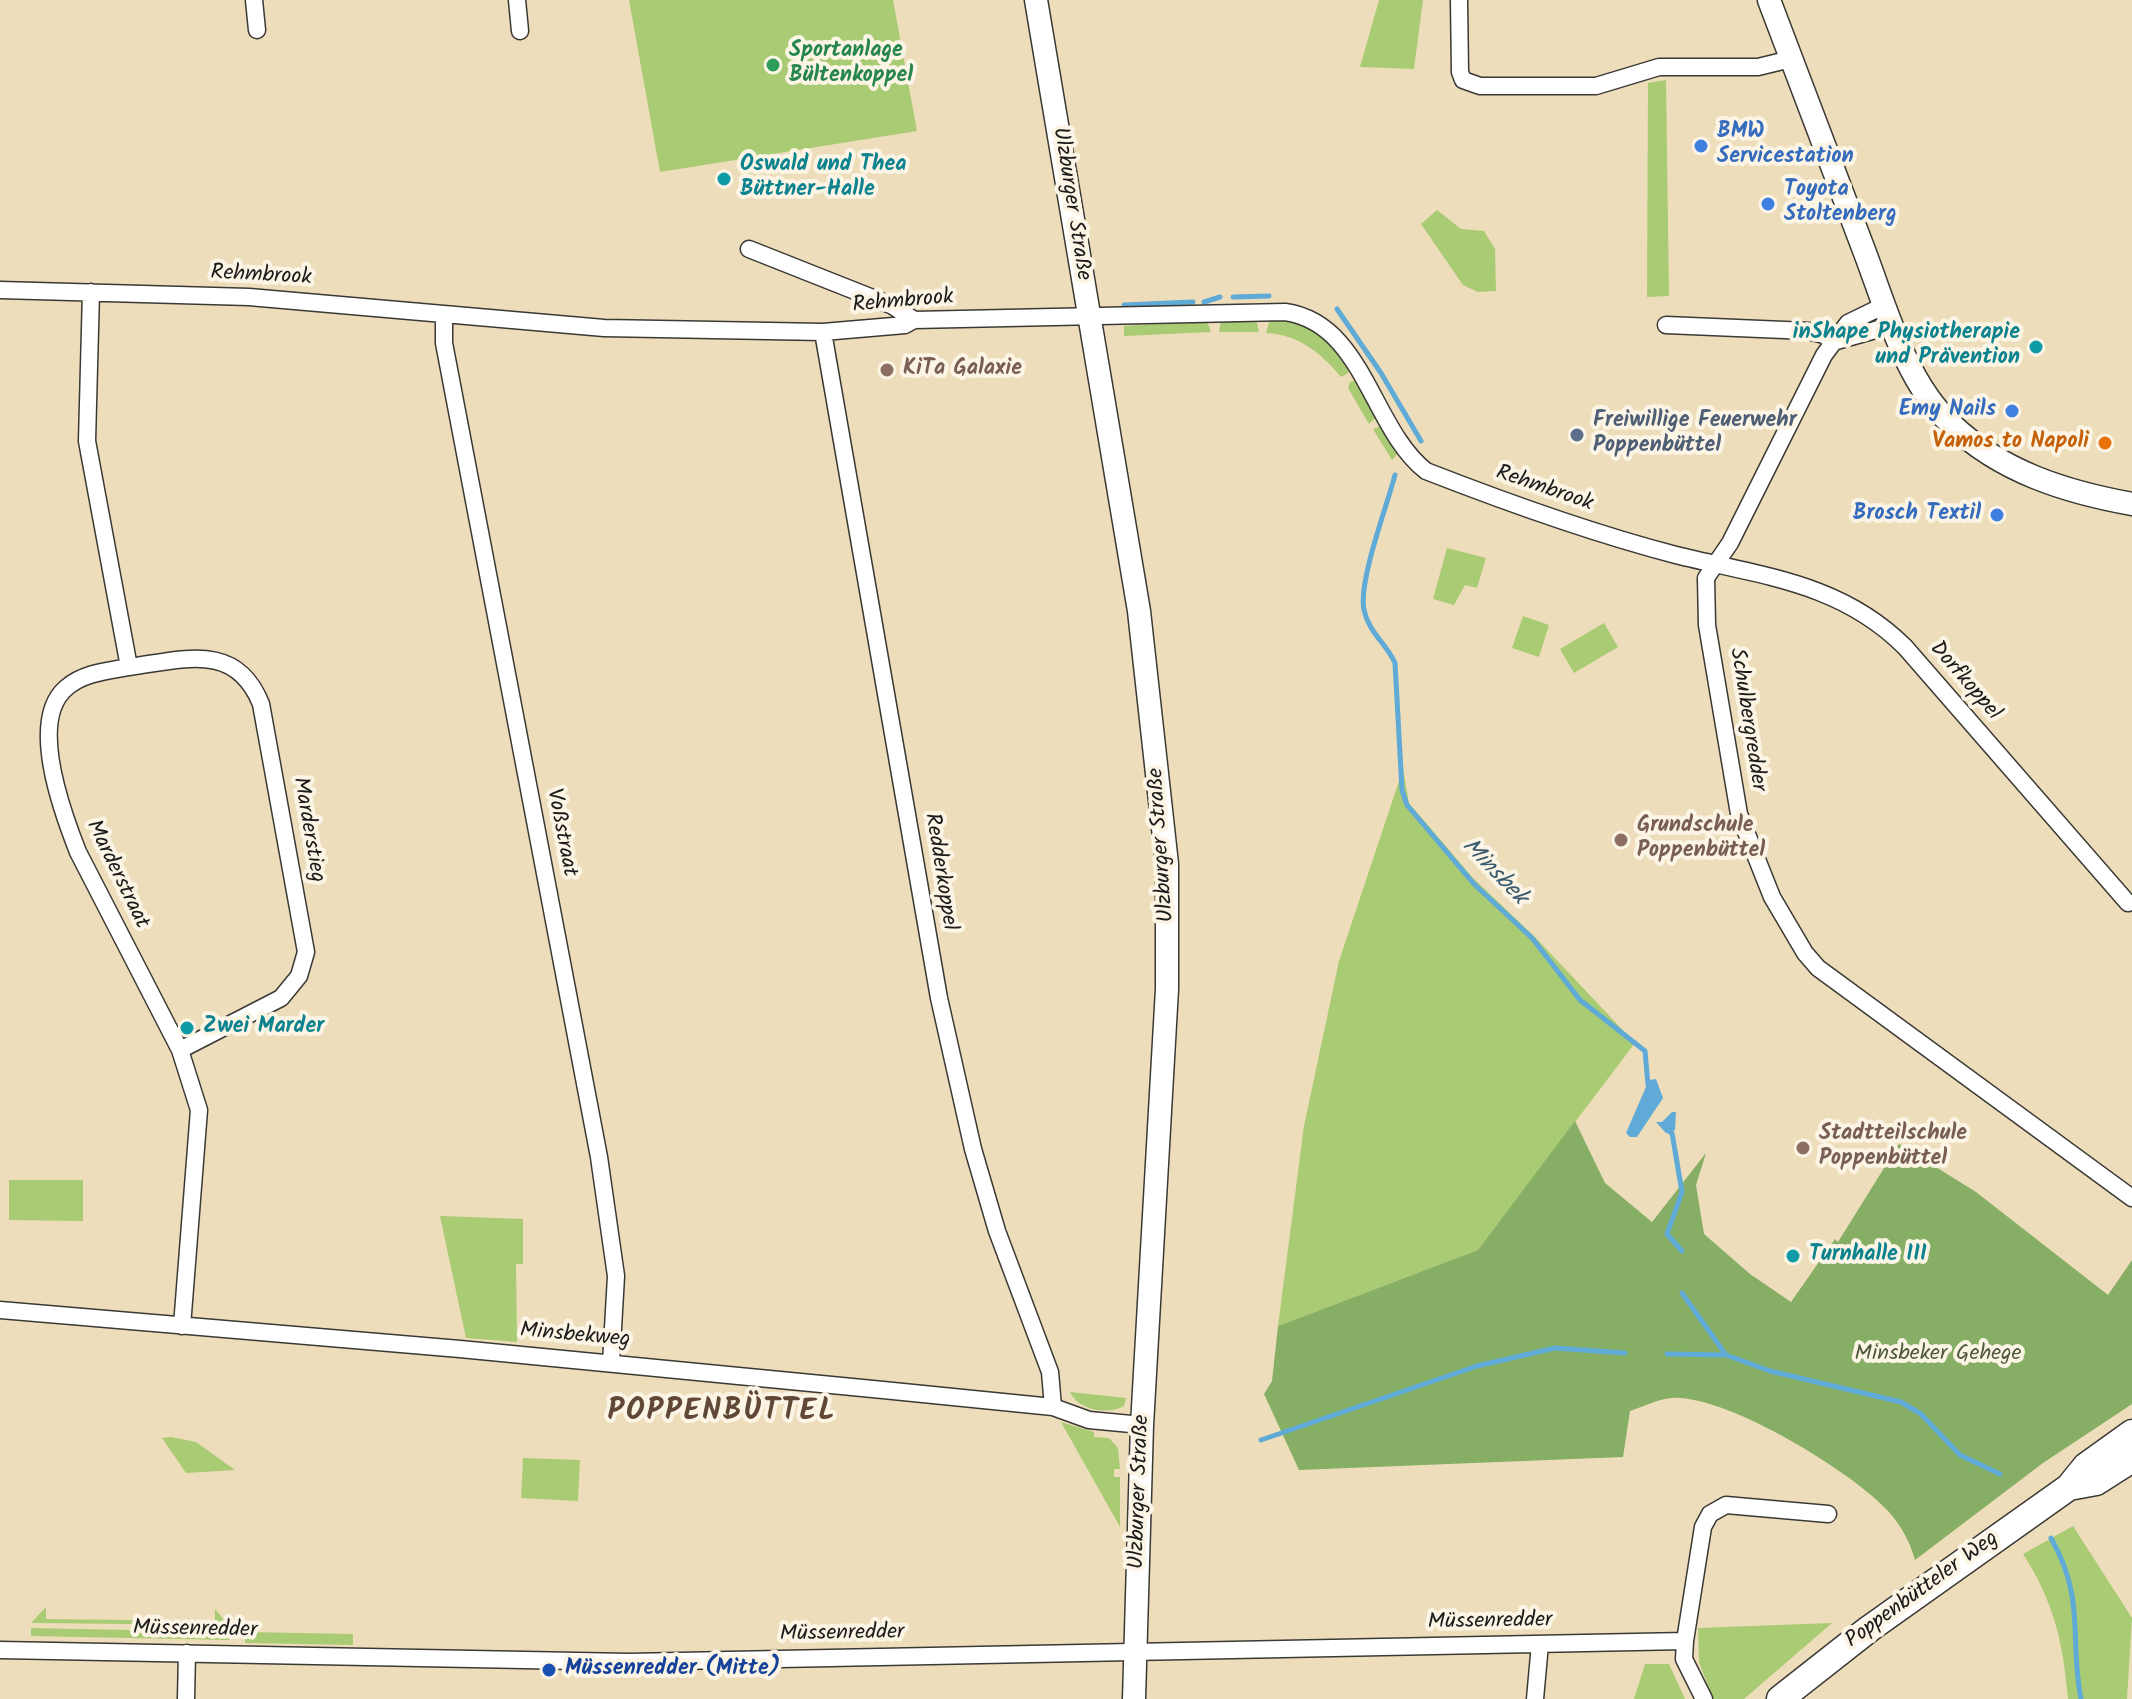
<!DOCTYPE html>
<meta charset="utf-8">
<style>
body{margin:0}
canvas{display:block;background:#edddba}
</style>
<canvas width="2132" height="1699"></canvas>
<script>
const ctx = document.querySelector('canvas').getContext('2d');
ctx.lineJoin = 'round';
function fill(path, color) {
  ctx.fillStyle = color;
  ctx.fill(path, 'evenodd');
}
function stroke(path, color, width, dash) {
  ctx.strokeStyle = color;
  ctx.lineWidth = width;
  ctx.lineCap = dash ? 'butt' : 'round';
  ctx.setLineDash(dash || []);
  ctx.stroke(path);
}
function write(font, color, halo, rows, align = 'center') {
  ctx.font = font + ' Kalam,sans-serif';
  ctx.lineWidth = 8;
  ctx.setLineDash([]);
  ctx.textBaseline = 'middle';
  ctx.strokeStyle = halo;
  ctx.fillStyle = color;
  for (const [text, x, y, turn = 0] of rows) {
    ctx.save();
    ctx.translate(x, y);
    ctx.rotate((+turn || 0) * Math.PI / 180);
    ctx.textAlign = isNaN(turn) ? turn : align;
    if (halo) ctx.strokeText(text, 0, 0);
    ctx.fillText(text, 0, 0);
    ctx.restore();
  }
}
const green = new Path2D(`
 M629,0H893L917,131L660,172Z
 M1379,0H1423L1414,69L1360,67Z
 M1666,80L1669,296L1647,297L1648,83Z
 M1437,210L1461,229L1484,231L1495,249L1496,291L1478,292L1463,285L1421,224Z
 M1256,319L1259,332H1219L1221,320Z
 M1270,319C1313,319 1325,334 1349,368L1348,373L1341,377C1321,353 1298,334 1266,333Z
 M1207,321L1211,332L1124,336V326Z
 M1356,380L1379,415L1369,424L1348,388L1350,382Z
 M1384,425L1400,451L1392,460L1373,429Z
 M1447,548L1486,558L1477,588L1465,585L1454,605L1433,599Z
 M1523,616L1549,625L1539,657L1512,648Z
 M1604,623L1618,647L1574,673L1560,649Z
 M1403,769L1409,803L1473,878L1535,937L1635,1043L1478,1250L1278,1326L1304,1126L1339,961Z
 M9,1180H83V1221L9,1220Z
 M440,1216L523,1219V1264H516L517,1342L466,1338Z
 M1070,1392L1126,1398L1124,1406C1108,1415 1079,1411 1070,1392Z
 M1061,1422L1094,1432V1437L1109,1438L1118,1448L1120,1469H1114V1477H1120V1527Z
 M171,1437L196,1442L235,1470L186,1473L162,1438Z
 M523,1458L580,1460L578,1501L521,1498Z
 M2073,1526L2132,1618L2127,1699H2068C2063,1642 2054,1602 2023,1554Z
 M46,1607V1619L215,1621V1609L228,1625L31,1623Z
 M1832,1623L1744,1699H1713L1699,1662L1698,1628Z
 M31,1628L229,1632V1640L31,1636Z
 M245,1632L353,1634V1645L245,1643Z
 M1645,1664H1669L1685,1699H1634Z`);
const forest = new Path2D(`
 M1575,1121L1605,1183L1652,1222L1706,1153L1696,1185L1704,1234L1750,1274L1791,1302L1835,1239L1838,1242L1899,1144L1976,1192L2108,1295L2132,1260V1404L2043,1463L1915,1560C1910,1542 1902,1527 1889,1512C1853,1472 1725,1394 1671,1398C1658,1399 1642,1407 1630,1411L1623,1457L1299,1470L1264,1394L1272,1381L1278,1326L1478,1250Z`);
const water = new Path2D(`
 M1656,1079L1663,1098L1637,1137H1630L1626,1133L1649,1080Z
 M1672,1112H1676L1675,1130L1666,1133L1656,1122H1662Z`);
const stream = new Path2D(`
 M1233,297L1269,296
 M1204,302L1220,297
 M1124,305L1193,302
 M1337,309L1381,373L1421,441
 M1395,475C1387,506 1358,582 1364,610C1369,633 1386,643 1395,663L1402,790L1407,805L1474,884L1532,938L1580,1000L1645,1051L1648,1085
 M1667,1130L1672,1133L1682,1192L1667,1234L1682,1251
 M1682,1293L1726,1355L1770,1371L1901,1402L1921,1414L1960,1455L2000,1474
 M1667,1354L1726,1355
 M1261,1440L1477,1366L1555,1348L1625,1353
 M2051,1538C2086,1600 2069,1637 2081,1699`);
const minor = new Path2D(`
 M254,0L257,30
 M517,0L520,31
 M1459,0L1460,72L1463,80L1480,86H1596L1659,67H1758L1791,59
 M749,249L893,306L914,320
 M0,290L249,297L604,328L823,332L905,325L914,320L1285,312C1364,323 1371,428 1426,471C1508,503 1591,533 1676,555C1760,576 1840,582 1905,647L2128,903
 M91,292L87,441L129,667C107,671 83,673 66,688C28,721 63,814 78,852L180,1050L199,1110L182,1326
 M1885,305L1848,323L1824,355L1730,543L1706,578L1707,625L1739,814L1772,897L1805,953L1818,968L2132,1198
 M444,314V343L599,1157L616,1276L611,1363
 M1666,325L1808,331L1824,335L1833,342
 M823,332L939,998L973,1149L997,1231L1050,1372L1053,1407
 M1833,342L1893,325
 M129,667C183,660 236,641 261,704L306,952L299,976L281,998L180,1050
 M0,1310L460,1349L883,1390L1053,1407L1089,1420L1142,1425
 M1685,1641L1684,1659L1704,1699
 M0,1650L629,1662L1685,1641L1703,1527L1710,1514L1726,1505L1828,1514
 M186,1699L187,1653
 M1535,1699L1540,1644`);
const secondary = new Path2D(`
 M1036,0L1139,611L1167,864V989L1142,1425L1134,1699
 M1769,0C1800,82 1831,163 1862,245C1885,304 1904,380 1951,424C2001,472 2066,492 2132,504`);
const primary = new Path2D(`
 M2069,1487L2096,1482L2132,1459
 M1780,1699L1869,1629L2069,1487L2086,1466L2132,1433`);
const markers = [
 [773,65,8,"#2e9e5b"],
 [1701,146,8,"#3f7fe0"],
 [724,179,8,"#0f9aa8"],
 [1768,204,8,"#3f7fe0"],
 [2036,347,8,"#0f9aa8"],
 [887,370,8,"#8d6e63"],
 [2012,411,8,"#3f7fe0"],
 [1577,435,8,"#5c6f8a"],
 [2105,443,8,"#e8710a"],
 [1997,515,8,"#3f7fe0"],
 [1621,840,8,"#8d6e63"],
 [187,1028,8,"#0f9aa8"],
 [1803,1148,8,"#8d6e63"],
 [1793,1256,8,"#0f9aa8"],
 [549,1670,8,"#1a4fb4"]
];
const leisureNames = [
 ["Sportanlage",789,52],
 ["Bültenkoppel",789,77]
];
const shopNames = [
 ["BMW",1717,133],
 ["Servicestation",1717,158],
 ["Toyota",1784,191],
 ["Stoltenberg",1784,216],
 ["Emy Nails",1996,411,"right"],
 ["Brosch Textil",1981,515,"right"]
];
const cultureNames = [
 ["Oswald und Thea",740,166],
 ["Büttner-Halle",740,191],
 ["inShape Physiotherapie",2020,334,"right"],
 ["und Prävention",2020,359,"right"],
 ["Zwei Marder",203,1028],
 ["Turnhalle III",1809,1256]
];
const streetNames = [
 ["Ulzburger Straße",1070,204,81],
 ["Rehmbrook",261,277,3],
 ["Rehmbrook",903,303,-5],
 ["Rehmbrook",1544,490,19],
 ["Dorfkoppel",1964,682,49],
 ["Schulbergredder",1746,720,81],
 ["Marderstieg",307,830,80],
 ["Voßstraat",560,833,79],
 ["Ulzburger Straße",1163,845,-94],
 ["Redderkoppel",939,872,81],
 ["Marderstraat",116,875,64],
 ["Minsbekweg",575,1337,5],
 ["Ulzburger Straße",1141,1492,-88],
 ["Poppenbütteler Weg",1923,1591,-36],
 ["Müssenredder",1490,1623,-1],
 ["Müssenredder",195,1631,1],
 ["Müssenredder",842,1635,-1]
];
const educationNames = [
 ["KiTa Galaxie",903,370],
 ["Grundschule",1637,827],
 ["Poppenbüttel",1637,852],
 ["Stadtteilschule",1819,1135],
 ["Poppenbüttel",1819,1160]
];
const serviceNames = [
 ["Freiwillige Feuerwehr",1593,422],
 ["Poppenbüttel",1593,447]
];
const foodNames = [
 ["Vamos to Napoli",2089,443]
];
const parkNames = [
 ["Minsbeker Gehege",1938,1355]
];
const transitNames = [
 ["Müssenredder (Mitte)",565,1670]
];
const waterNames = [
 ["Minsbek",1493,873,46]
];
const districtNames = [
 ["POPPENBÜTTEL",722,1414]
];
fill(green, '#a9cb73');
fill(forest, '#86af65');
fill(water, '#5faad7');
stroke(stream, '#5faad7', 5);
stroke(minor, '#3b3934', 19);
stroke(secondary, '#3b3934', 25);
stroke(primary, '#3b3934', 29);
stroke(minor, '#fff', 16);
stroke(secondary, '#fff', 22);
stroke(primary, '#fff', 26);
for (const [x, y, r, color] of markers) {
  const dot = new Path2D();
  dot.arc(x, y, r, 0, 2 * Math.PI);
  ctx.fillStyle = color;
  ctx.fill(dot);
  stroke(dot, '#fcf5e5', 3);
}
write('bold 22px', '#27864d', '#fcf5e5', leisureNames, 'left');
write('bold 22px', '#366cbe', '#fcf5e5', shopNames, 'left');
write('bold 22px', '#0d838f', '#fcf5e5', cultureNames, 'left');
write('22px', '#1c1c1c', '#fcf5e5', streetNames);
write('bold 22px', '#785e54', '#fcf5e5', educationNames, 'left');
write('bold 22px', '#4e5e75', '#fcf5e5', serviceNames, 'left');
write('bold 22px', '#c56008', '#fcf5e5', foodNames, 'right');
write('22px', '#4d593a', '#fcf5e5', parkNames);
write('bold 22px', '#164399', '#fcf5e5', transitNames, 'left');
write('italic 24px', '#3a5c70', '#fcf5e5', waterNames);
ctx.letterSpacing = '2px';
write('bold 30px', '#604736', '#fcf5e5', districtNames);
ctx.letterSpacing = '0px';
</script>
